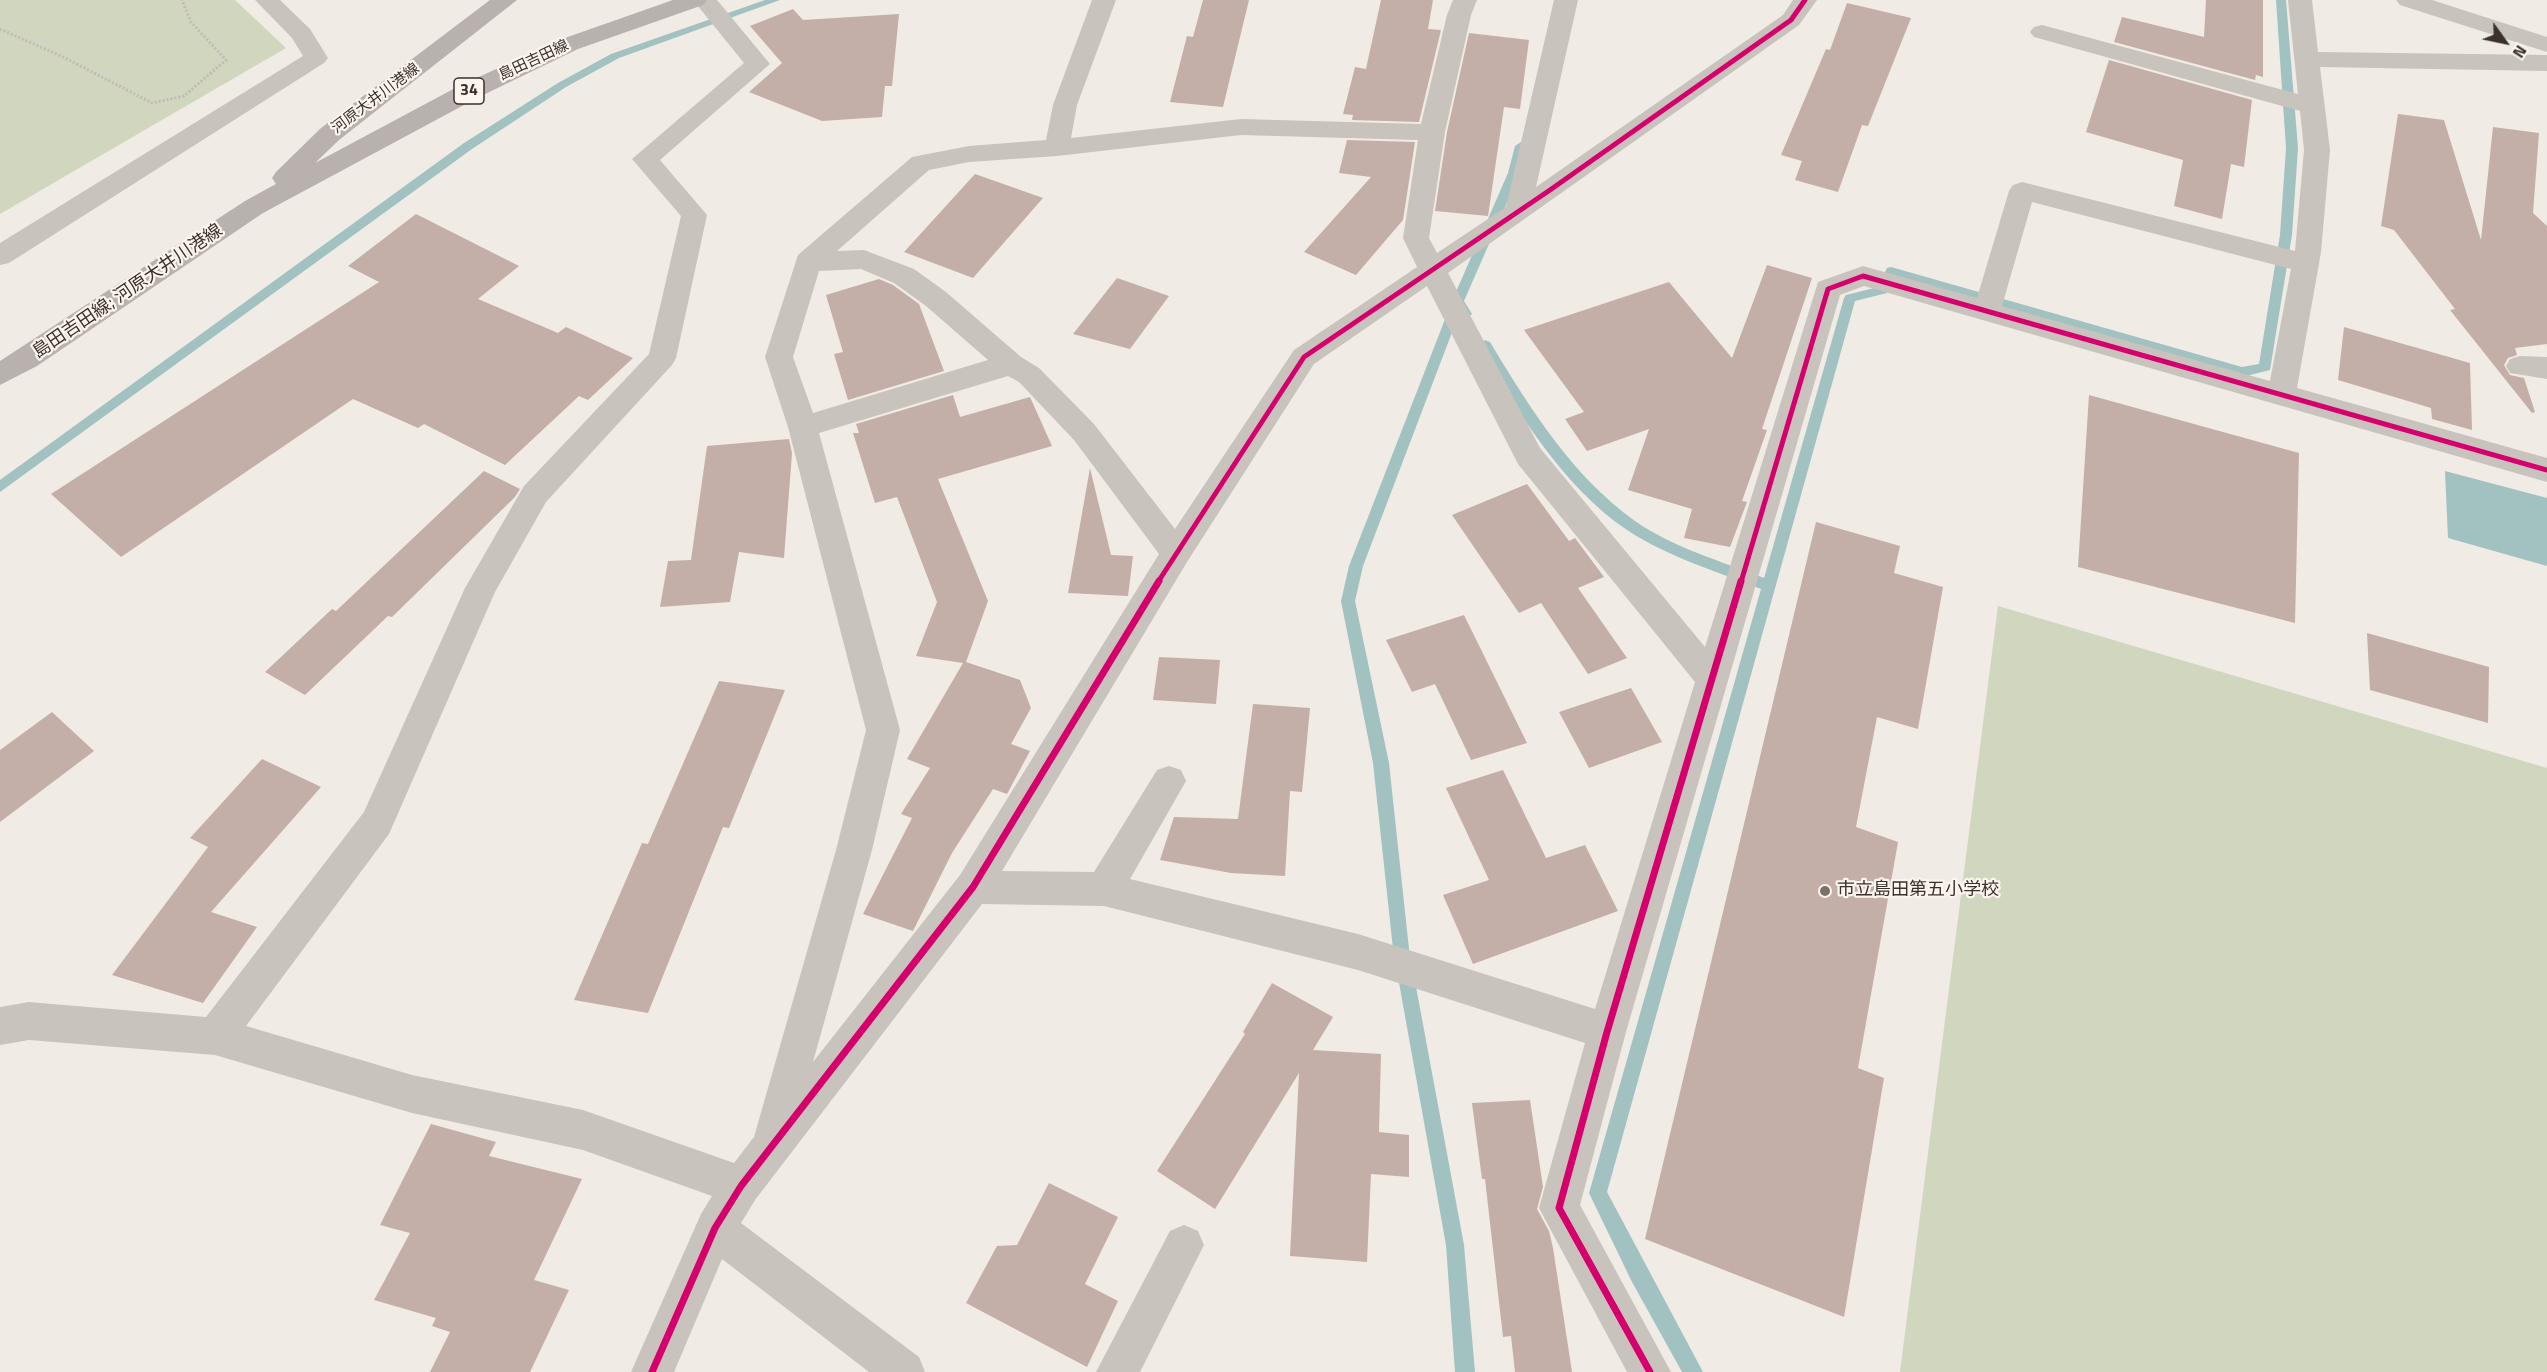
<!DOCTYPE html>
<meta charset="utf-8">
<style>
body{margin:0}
#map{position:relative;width:2547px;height:1372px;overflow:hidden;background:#f0ebe5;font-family:"Titillium Web",sans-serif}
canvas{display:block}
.north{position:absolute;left:2475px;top:12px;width:60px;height:60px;-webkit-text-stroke:4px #fbf5ee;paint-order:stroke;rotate:123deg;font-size:16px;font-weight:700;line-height:24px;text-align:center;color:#3b302b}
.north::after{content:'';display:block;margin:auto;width:21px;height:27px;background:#3b302b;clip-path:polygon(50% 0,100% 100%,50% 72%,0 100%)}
</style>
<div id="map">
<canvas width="2547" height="1372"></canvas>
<div class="north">N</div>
</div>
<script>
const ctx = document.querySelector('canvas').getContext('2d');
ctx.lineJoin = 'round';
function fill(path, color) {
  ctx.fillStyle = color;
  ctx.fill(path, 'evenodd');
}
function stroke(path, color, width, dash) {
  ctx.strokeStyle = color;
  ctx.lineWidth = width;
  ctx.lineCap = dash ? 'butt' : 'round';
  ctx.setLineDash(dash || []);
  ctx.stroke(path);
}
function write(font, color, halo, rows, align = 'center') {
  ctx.font = font + ' "Titillium Web","Noto Sans JP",sans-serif';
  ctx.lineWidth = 4.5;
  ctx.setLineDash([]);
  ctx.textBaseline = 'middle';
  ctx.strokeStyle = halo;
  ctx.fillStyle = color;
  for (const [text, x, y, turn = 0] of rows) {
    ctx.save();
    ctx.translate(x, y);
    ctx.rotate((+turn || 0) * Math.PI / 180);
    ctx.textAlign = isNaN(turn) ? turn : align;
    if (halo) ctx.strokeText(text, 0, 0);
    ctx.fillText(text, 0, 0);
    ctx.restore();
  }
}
const green = new Path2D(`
 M0,0H235L286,48L0,214Z
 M1998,606L2547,768V1372H1900Z`);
const water = new Path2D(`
 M2445,471L2547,498V566L2448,538Z`);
const stream = new Path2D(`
 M765,0H780L619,58L566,87L472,149L0,492V480L464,143L558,83L611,54Z
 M2276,0H2286L2298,148L2292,235L2270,370L2242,377L1895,276L1887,293L1855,301L1607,1192L1703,1372H1682L1632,1282L1589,1193L1761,589C1716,571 1668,557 1627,530C1562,486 1517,411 1479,345L1485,340L1490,342C1529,407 1572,476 1635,521C1674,548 1721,561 1764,578L1844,298L1846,295L1878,287L1887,268L1891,267L2242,367L2259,364L2280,235L2286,148Z
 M1521,142L1527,146L1520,173L1464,301L1472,314L1466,319L1459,314L1363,566L1355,601L1389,763L1409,949L1464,1245L1475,1372H1455L1446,1245L1393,949L1373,763L1341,601L1349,566L1449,309L1454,305L1452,301L1508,173L1515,146Z`);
const building = new Path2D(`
 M1203,0H1249L1223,107L1170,102L1187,36L1193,37Z
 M1381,0H1433L1428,29L1441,30L1419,122L1352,120L1353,115L1343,114L1355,67L1366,69Z
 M2206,0H2263V77L2256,75L2255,80L2114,42L2122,17L2204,37Z
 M1847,3L1911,18L1868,126L1862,125L1838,192L1795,180L1802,161L1781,155L1826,49L1830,50Z
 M793,9L803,20L899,14L892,86H885L882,117L822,121L749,92L782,63L750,26Z
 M1469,33L1529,40L1520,109L1504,107L1488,216L1435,211L1447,132Z
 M2109,60L2252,100L2244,167L2231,164L2222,219L2174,206L2183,160L2086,132Z
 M2398,114L2444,120L2481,240L2493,127L2539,133L2533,213L2547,226V344L2515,348L2517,355L2508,358L2504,365L2510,375L2524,378L2535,412L2532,413L2450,310L2455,309L2394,230L2381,226Z
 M1347,140L1415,142L1403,220L1356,275L1304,252L1371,177L1339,173Z
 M975,174L1043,198L973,278L904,252Z
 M416,214L519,266L478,299L558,333L566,327L633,358L588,400L579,396L505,465L424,424L418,428L353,399L121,557L51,494L379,282L348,266Z
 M1767,265L1812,278L1762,429L1767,430L1742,501L1747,502L1730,547L1684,538L1692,509L1628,490L1649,429L1587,451L1565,419L1584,412L1524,330L1669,282L1732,358Z
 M1117,278L1169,296L1130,349L1073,334Z
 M879,279L893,285L919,304L944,371L848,400L834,354L843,352L826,295Z
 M2344,327L2470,363L2472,430L2432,419L2431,408L2338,380Z
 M953,395L960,417L1030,397L1052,446L938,479L988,601L966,662L1020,680L1031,708L1011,744L1030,751L1007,794L993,789L952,853L913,931L863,914L912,818L901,814L930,768L907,759L963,663L916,656L937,602L897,497L875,503L853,433H859L856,424Z
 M2089,395L2299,453L2295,623L2078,567Z
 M789,439L792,453L784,558L739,552L730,602L660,607L668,561L691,560L707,446Z
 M1090,468L1111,555L1133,556L1128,596L1068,593Z
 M484,471L520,489L515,497L392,617L388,616L305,695L265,672L332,609L336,611Z
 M1527,484L1569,541L1575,538L1604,577L1578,588L1627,658L1588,674L1541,603L1519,613L1452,515Z
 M1816,522L1900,546L1894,573L1943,587L1918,729L1877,717L1856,827L1898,842L1858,1068L1884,1078L1844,1317L1645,1239Z
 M1464,615L1527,743L1471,760L1435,684L1412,692L1386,640Z
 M2367,633L2489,667L2488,723L2370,690Z
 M1159,657L1220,660L1216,704L1153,700Z
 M719,681L785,690L729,828L723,827L648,1013L574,1000L642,843L648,844Z
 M1631,688L1662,742L1589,768L1559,712Z
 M1253,704L1310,708L1302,792L1290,791L1285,876L1231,873L1160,860L1174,817L1238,819Z
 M52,712L94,751L0,822V750Z
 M262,759L321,787L211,912L257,927L203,1003L112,975L208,847L190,838Z
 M1503,770L1546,858L1585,845L1618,911L1473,964L1443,895L1489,880L1446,788Z
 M1272,983L1333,1017L1313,1050L1381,1054L1379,1132L1409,1135V1177L1371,1174L1367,1262L1290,1256L1299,1073L1215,1209L1157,1171L1245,1034L1243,1032Z
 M1530,1100L1543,1187L1537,1209L1549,1231L1553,1248L1572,1372H1515L1511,1336L1503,1337L1485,1179H1482L1472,1103Z
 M431,1124L496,1142L489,1156L582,1179L534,1280L569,1290L530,1372H430L450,1332L432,1326L436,1318L374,1300L410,1233L380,1225Z
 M1049,1183L1118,1217L1085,1284L1118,1301L1087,1367L966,1303L997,1246L1017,1245Z`);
const path = new Path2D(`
 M0,29L63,57L152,103L184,96L226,60L191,22L182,0`);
const minor = new Path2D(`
 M255,0H280L310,29L328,58L324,63L9,263L0,265V243L303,56L292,38Z
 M693,0H717L770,64L660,160L707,215L676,358L672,365L546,502L495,592L389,834L246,1026L412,1075L583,1110L734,1163L754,1137L836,850L866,730L788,427L765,357L798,255L912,157L969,146L1046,140L1053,105L1092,0H1116L1077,105L1071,138L1241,119L1421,124L1447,15L1453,0H1477L1471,15L1445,132L1429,238L1437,253L1506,207L1554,0H1578L1536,187L1783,15L1793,0H1817L1799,25L1448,273L1540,448L1705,647L1818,282L1863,266L1977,298L2009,191L2013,185L2022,182L2295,251L2304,150L2300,111L2034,37L2030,32L2034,27L2042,25L2298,94L2288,0H2312L2318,52L2547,55V71L2320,67L2330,150L2321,252L2297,388L2547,458V482L1864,286L1840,295L1626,1032L1580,1205L1671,1372H1627L1539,1208L1585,1043L1358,970L1104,906L982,904L755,1200L741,1223L919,1357L925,1372H869L722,1259L674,1372H631L701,1214L712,1196L583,1150L412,1113L215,1055L29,1040L0,1045V1007L29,1002L206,1017L364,812L465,588L524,486L649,354L681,216L632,159L744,63ZM1241,135L1418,140L1403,238L1417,267L1294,350L1175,529L1094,424L1039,368L1021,357L946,292L914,269L864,250L837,251L929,170L969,162L1057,156ZM2032,202L2291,269L2270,381L2002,306ZM861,269L894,283L926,306L988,360L813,413L793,357L819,271ZM1427,286L1518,464L1695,682L1595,1009L1358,934L1130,879L1186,781L1181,770L1169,766L1157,770L1094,872L1002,871L1187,562L1314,364ZM1008,376L1019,382L1074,440L1159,554L960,875L813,1062L872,850L900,730L819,433Z
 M2396,0H2432L2547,37V52L2400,5Z
 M2520,356L2547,357V379L2510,373L2506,366L2510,359Z
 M1184,1225L1198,1231L1204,1245L1140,1372H1096L1170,1231Z`);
const major = new Path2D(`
 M490,0H517L339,140L315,163L459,86L562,39L673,0H707L703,5L578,49L477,98L263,213L37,366L0,385V361L245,201L276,184L272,178L276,172L321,128Z`);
const cyclewayFar1 = new Path2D(`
 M1158,582L1304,357L1550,190L1791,20L1805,0
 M1741,582L1828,289L1863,276L2547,470`);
const cycleway = new Path2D(`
 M652,1372L715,1228L741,1186L973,887L1159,581
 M1650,1372L1559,1208L1607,1032L1741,581`);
const markers = [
 [1825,891,6,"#7a716c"]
];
const farStreetnames = [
 ["島田吉田線",534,61,-25],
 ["河原大井川港線",376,99,-37]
];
const shields = [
 [469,91,30]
];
const shieldNames = [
 ["34",469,91]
];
const streetNames = [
 ["島田吉田線; 河原大井川港線",128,292,-34]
];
const poiNames = [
 ["市立島田第五小学校",1837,891]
];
fill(green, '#d1d6bf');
fill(water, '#a1c2c1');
fill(stream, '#a1c2c1');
fill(building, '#c3afa7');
stroke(path, '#c2bbb6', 3, [2, 2]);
fill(minor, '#c9c3be');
fill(major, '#b8b1ad');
stroke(cyclewayFar1, '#d6006c', 5);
stroke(cycleway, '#d6006c', 7);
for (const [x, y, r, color] of markers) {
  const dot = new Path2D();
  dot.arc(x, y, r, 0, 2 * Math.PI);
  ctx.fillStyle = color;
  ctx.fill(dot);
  stroke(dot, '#fbf5ee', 2);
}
write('15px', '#3b302b', '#fbf5ee', farStreetnames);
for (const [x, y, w] of shields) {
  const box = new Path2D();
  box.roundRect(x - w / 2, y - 13, w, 26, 4.5);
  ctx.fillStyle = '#fbf5ee';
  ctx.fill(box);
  stroke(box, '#3b302b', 1.5);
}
write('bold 16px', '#3b302b', null, shieldNames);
write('18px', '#3b302b', '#fbf5ee', streetNames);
write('18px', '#3b302b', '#fbf5ee', poiNames, 'left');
</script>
